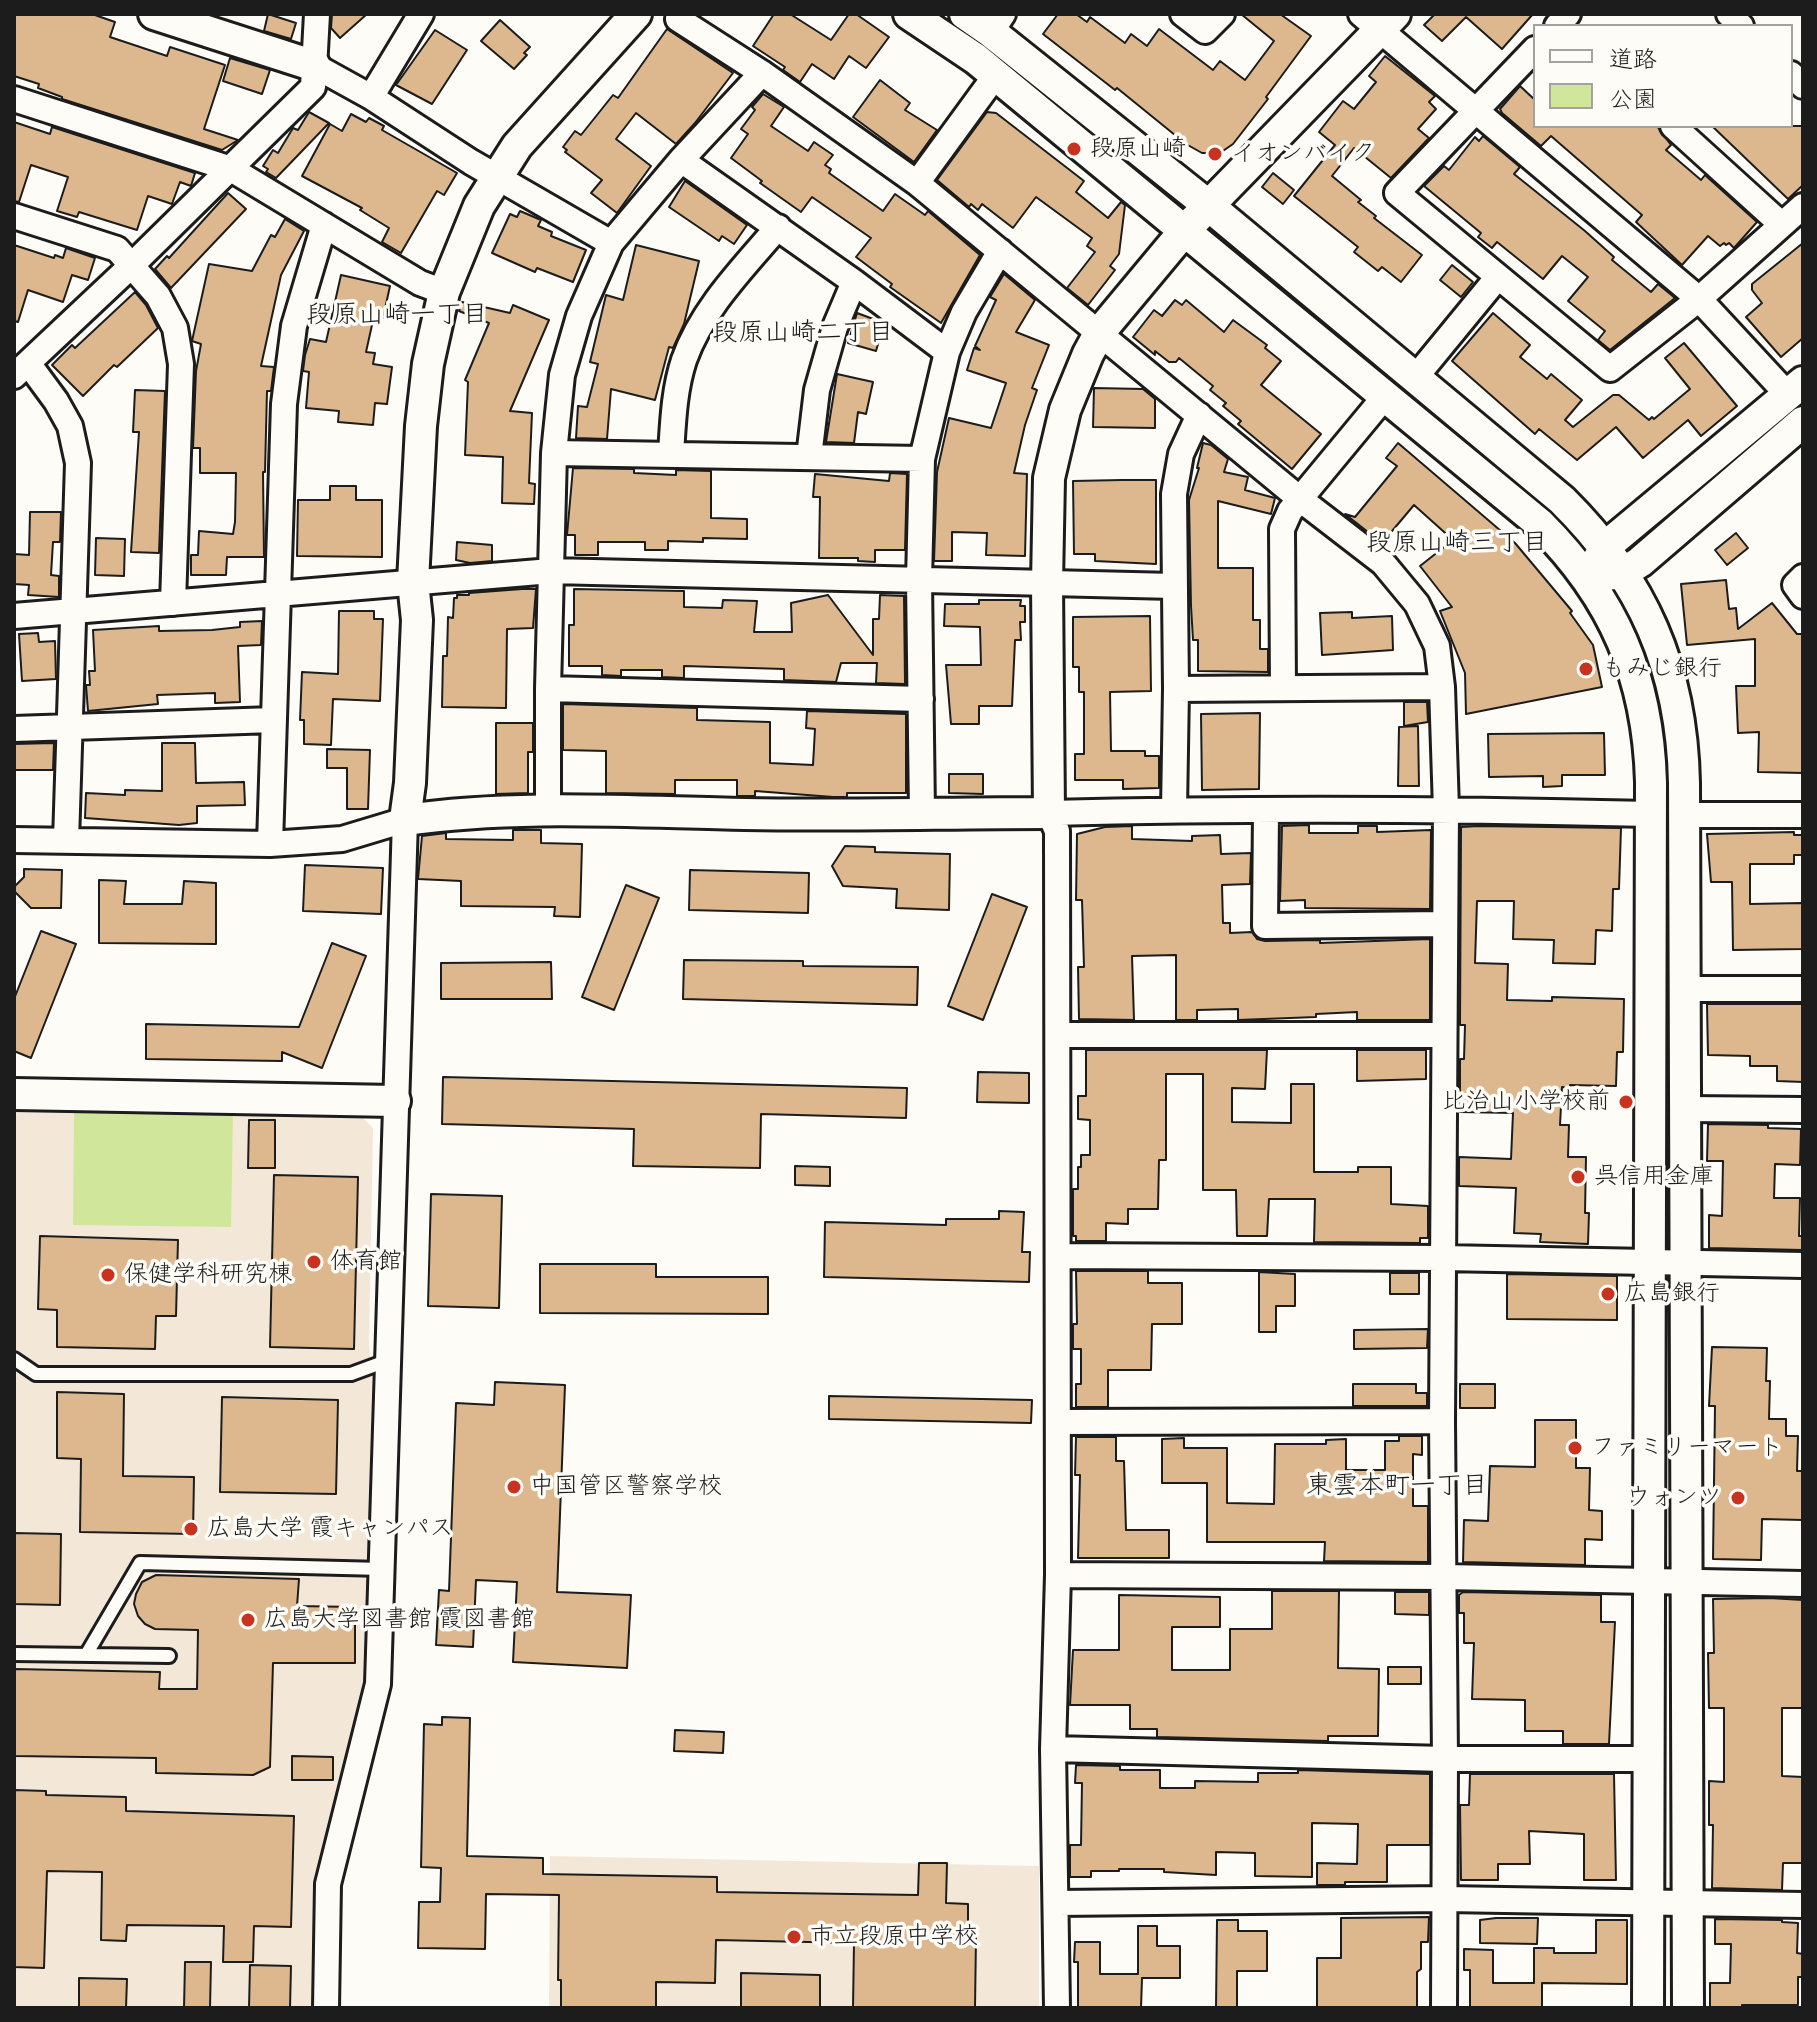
<!DOCTYPE html>
<meta charset="utf-8">
<style>
body{margin:0}
#map{position:relative;width:1817px;height:2022px;overflow:hidden;background:#fdfcf7;font-family:"Balsamiq Sans","Klee One",sans-serif}
canvas{display:block}
.frame{position:absolute;inset:0;border:16px solid #1c1c1c;pointer-events:none}
.legend{position:absolute;left:1533px;top:24px;width:260px;height:104px;box-sizing:border-box;background:#fdfcf7;border:2px solid #a3a29f;margin:0;padding:10px 14px;list-style:none;font-size:24px;color:#1c1c1c}
.legend li{display:flex;align-items:center;gap:16px;height:40px}
.legend b{width:40px;border:2px solid #a3a29f}
</style>
<div id="map">
<canvas width="1817" height="2022"></canvas>
<div class="frame"></div>
<ul class="legend">
<li><b style="height:10px;background:#fdfcf7"></b>道路</li>
<li><b style="height:22px;background:#d0e69b"></b>公園</li>
</ul>
</div>
<script>
const ctx = document.querySelector('canvas').getContext('2d');
ctx.lineJoin = 'round';
function fill(path, color) {
  ctx.fillStyle = color;
  ctx.fill(path, 'evenodd');
}
function stroke(path, color, width, dash) {
  ctx.strokeStyle = color;
  ctx.lineWidth = width;
  ctx.lineCap = dash ? 'butt' : 'round';
  ctx.setLineDash(dash || []);
  ctx.stroke(path);
}
function write(font, color, halo, rows, align = 'center') {
  ctx.font = font + ' "Balsamiq Sans","Klee One",sans-serif';
  ctx.lineWidth = 7;
  ctx.setLineDash([]);
  ctx.textBaseline = 'middle';
  ctx.strokeStyle = halo;
  ctx.fillStyle = color;
  for (const [text, x, y, turn = 0] of rows) {
    ctx.save();
    ctx.translate(x, y);
    ctx.rotate((+turn || 0) * Math.PI / 180);
    ctx.textAlign = isNaN(turn) ? turn : align;
    if (halo) ctx.strokeText(text, 0, 0);
    ctx.fillText(text, 0, 0);
    ctx.restore();
  }
}
const built = new Path2D(`
 M14,1104L356,1111L373,1128L369,1343L372,1381L365,1677L317,1879L315,2008H14Z
 M550,1856L1039,1866V2008H549Z`);
const green = new Path2D(`
 M74,1112L233,1115L231,1227L73,1225Z`);
const building = new Path2D(`
 M14,14H92L115,22L110,37L167,56L170,47L225,65L204,129L238,140L222,150L62,99V97L38,88L39,84L14,76Z
 M268,14L296,23L291,39L264,31Z
 M332,14H367L340,38L331,28Z
 M774,14H790L831,40L849,14H856L889,37L866,68L849,56L834,79L812,64L800,82L783,70L785,67L753,46Z
 M1058,14H1076L1087,22L1090,17L1125,43L1131,34L1147,46L1159,29L1213,70L1220,61L1245,80L1274,41L1241,14H1280L1311,36L1266,97L1268,99L1233,144L1220,153H1202L1186,144L1117,88L1115,90L1043,34Z
 M1435,14H1533L1502,49L1466,17L1442,41L1424,25Z
 M500,20L530,47L524,53L527,55L514,69L481,41Z
 M667,29L733,73L695,123L676,144L636,113L616,139L651,166L617,213L591,193L602,180L565,152L567,150L563,147L575,131L581,135L613,95L618,98Z
 M435,30L467,50L432,104L396,85Z
 M1385,56L1435,96L1429,102L1436,109L1418,129L1429,138L1391,178L1354,148L1332,176L1361,200L1358,202L1376,216L1374,218L1422,255L1401,282L1382,267L1378,271L1354,252L1358,247L1294,196L1335,145L1319,132L1343,101L1354,109L1376,82L1369,76Z
 M230,58L270,70L262,94L223,81Z
 M880,80L910,103L905,110L937,130L914,162L853,117Z
 M1520,86L1535,100V126H1657L1671,145L1666,150L1701,180L1705,175L1757,222L1734,248L1729,243L1726,245L1724,243L1720,246L1708,236L1682,265L1636,222L1642,215L1551,136L1541,146L1502,113L1500,109Z
 M763,94L784,107L771,126L808,151L814,142L833,155L825,165L831,169L829,173L883,211L895,194L925,215L928,211L980,255L941,323L890,287L892,284L856,257L871,238L812,197L801,212L760,183L762,181L731,158L748,134L741,129L755,110L752,107Z
 M309,112L329,123L276,178L266,172L268,169L263,166L273,150L278,153L293,128L298,130Z
 M987,112L996,113L1084,181L1076,192L1108,218L1121,202L1125,205L1119,254L1110,266L1115,270L1088,305L1067,288L1095,252L1087,246L1092,238L1036,197L1013,228L982,204L978,210L971,204L969,207L937,180Z
 M351,114L366,122L369,118L384,126L382,130L457,173L444,195L437,191L401,253L382,242L389,228L360,210L362,208L302,176L330,124L342,131Z
 M14,122L50,134L52,127L195,173L191,186L180,182L172,204L148,196L137,230L79,212L77,217L57,211L68,177L31,165L19,202L14,201Z
 M1712,126H1803V185L1788,199Z
 M1483,136L1520,167L1514,174L1585,231L1614,257L1612,260L1651,292L1658,284L1675,298L1610,350L1598,340L1605,331L1568,301L1588,277L1562,256L1543,279L1497,242L1492,248L1478,237L1481,233L1424,186L1444,166L1449,170L1475,137L1479,141Z
 M1273,173L1294,190L1283,204L1262,187Z
 M685,181L747,225L734,244L722,236L719,241L669,207Z
 M228,193L246,209L171,288L155,269L167,256L169,258Z
 M520,211L541,220L538,226L552,232L551,236L586,250L573,282L537,268L535,272L492,253L510,214L517,217Z
 M285,219L304,231L281,275L261,366L274,367L271,391H267L265,472H263L264,557H227L226,575H191V555H198L199,531L233,534L235,522L236,473H200V448H193L196,371L201,344L192,341L209,264L252,271L271,235L275,237Z
 M1803,243V338L1781,357L1746,317L1762,303L1752,290V284Z
 M14,245L54,258L55,255L63,258L66,248L95,258L88,280L72,275L63,302L28,290L18,322L14,321Z
 M636,245L699,261L684,324L673,348L669,347L655,400L611,389L607,439L576,438L578,406L587,407L598,364L590,362L606,295L623,300Z
 M1452,265L1473,282L1461,297L1440,280Z
 M1004,274L1035,300L1016,332L1049,345L1032,388L1037,390L1025,425L1014,473L1027,474L1025,556L986,555L987,533L952,532V561H934L937,472L949,418L991,428L1006,383L967,370L974,348L980,350L975,346L996,300L990,297Z
 M341,275L390,286L383,318L374,316L366,352L375,353L373,364L392,367L387,404L375,403L373,425L338,422L339,411L306,408L309,372L303,371L305,355L310,339L326,342Z
 M135,292L146,305L158,328L117,367L114,365L83,396L52,365L72,345L75,348Z
 M1175,300L1182,305L1186,300L1224,332L1233,320L1267,345L1265,348L1281,361L1261,385L1321,434L1292,469L1238,424L1241,421L1223,406L1226,403L1210,390L1213,386L1179,358L1176,362H1169L1155,351V355L1133,337L1154,310L1162,316Z
 M462,302L510,313L513,305L549,320L510,411L532,413L529,483L535,484L534,504L502,503L503,457L465,455L468,382L465,380L489,323L459,311Z
 M857,313L884,323L876,351L848,343Z
 M1493,313L1530,345L1520,357L1547,379L1551,374L1582,400L1565,420L1573,427L1613,395H1619L1649,420L1652,417L1654,419L1690,389L1665,358L1684,343L1737,406L1701,436L1688,420L1643,458L1616,427L1577,460L1539,429L1535,434L1452,361Z
 M837,374L873,382L866,414L858,412L854,443L826,442Z
 M1094,388L1143,389L1155,399V428L1093,427Z
 M135,390L165,391L159,553L131,552L139,432H133Z
 M1203,443L1211,445L1228,459L1224,472L1248,477L1245,490L1275,498L1271,514L1218,501V568H1253V620H1260V649H1268V672L1198,671V640H1193L1191,606L1189,500L1199,468H1197Z
 M1398,443L1515,543L1572,611L1570,613L1593,645L1602,687L1466,714L1465,673L1440,611L1452,607L1420,566L1453,540L1414,505L1382,543L1345,514L1355,517L1397,466L1386,458Z
 M573,468L634,469V473L676,475V470L711,471V518L747,519V539L703,538V542L668,541V550H645V542H598V555H575V535H567Z
 M890,473L907,474L905,550H875V562L858,561V558H819L820,497H813L815,474L889,481Z
 M1122,480H1156V564L1095,561V554H1074L1073,481Z
 M330,486H356V500H382V557L297,556L298,500H330Z
 M30,512H61L60,542H53L51,575L59,576V597L28,595L29,585L14,584V554L29,555Z
 M1736,533L1748,548L1727,565L1715,550Z
 M96,538L125,539L124,576L95,575Z
 M457,542L492,545V561L470,563L456,560Z
 M1726,580L1729,609L1736,608L1738,629L1772,603L1797,634H1803V773L1758,772L1759,732L1738,733L1736,686H1755V639L1687,645L1681,584Z
 M522,589H536L533,628L507,629L506,708L442,707L443,656H447L448,617L453,618L454,598H457V595H469V593Z
 M574,589L684,591V607L722,608L723,600L757,601L754,632H792L791,603L828,595L873,655V619H879L880,595L904,596L905,684L876,683L877,663H841L836,682L784,680V669L684,666V678L662,677V670H621V676L602,675V666H569V625H574Z
 M979,600H1021L1020,606H1025V622H1020L1021,640H1015L1012,706H979V724H951L946,665H981L980,627L944,626L945,604H979Z
 M339,611H374V619H383L380,701L333,699L331,745L304,744V720H300L302,672L338,674Z
 M1352,612V618L1392,616L1393,650L1322,655L1320,613Z
 M1150,616L1151,691L1110,692L1111,751H1145V756H1159V788L1123,789V780H1075V754H1084V692H1079V667H1073V617Z
 M262,621L261,645L238,646L240,702L215,703V693L157,695L158,704L88,711L86,685H90L89,671H95L93,630L159,626V631L212,630L240,627V622Z
 M38,633L39,642L55,641L56,679L22,681L19,634Z
 M1404,702H1427L1428,722L1404,726Z
 M563,704L697,708V720L770,722V763L813,765L815,729L806,728L807,711L906,714V793H847V797H833L755,791V796H737V780H675V794L606,793V751L563,750Z
 M1260,713L1259,789L1202,790L1201,714Z
 M496,723H533V752H528V793L496,794Z
 M1418,726L1419,786H1398L1399,727Z
 M1604,733L1605,775H1562V786L1543,787V776L1489,777L1488,734Z
 M54,743L53,770H14V744Z
 M162,743H195L196,783L244,782L245,805L197,806V823L179,825L85,818L86,793L125,795V790L162,791Z
 M327,749L370,750L368,809H347V768H327Z
 M949,774H983V794L949,793Z
 M1309,825V833H1358V826H1377V832L1431,830L1430,909L1305,908V900L1280,901L1282,826Z
 M1132,826V839L1192,841V836L1220,835L1221,854L1251,853L1250,884L1222,885L1223,923H1230V933L1252,932L1257,939L1265,941L1320,940V943L1430,939V1020H1357V1012L1316,1014V1017L1238,1020V1009L1197,1010V1020H1176V955L1132,956L1134,1020L1079,1019L1078,967H1084L1082,900H1076L1077,834L1105,827Z
 M1478,826L1621,828L1619,889H1613L1612,931L1596,930L1595,964L1553,963L1554,940L1513,939L1514,901H1477L1475,963L1508,964L1507,1000L1552,1001V997L1624,999L1623,1052H1617L1616,1086L1570,1085V1088L1562,1087L1560,1125H1569L1568,1157H1586L1585,1213H1589L1588,1244L1540,1242L1541,1234L1514,1233L1516,1188L1459,1186V1157L1511,1159L1513,1113L1460,1112V1059H1464L1465,1025H1460L1461,827Z
 M513,830H541V843L582,844L580,917L554,916L555,907L461,906V881L418,879L422,836L446,833V839L513,840Z
 M1794,832V835H1803V855H1794V864H1750V904L1803,903V949L1733,950L1732,882H1711L1707,834Z
 M845,846L875,847V852L950,854L949,910L896,908L897,889L843,886L832,866Z
 M305,865L383,868L381,914L303,911Z
 M24,869L62,870L61,908H31L14,891V887L24,877Z
 M690,870L809,873L808,913L689,910Z
 M99,880L126,881L124,904H182L184,881L216,883V944L99,943Z
 M626,885L659,898L614,1010L582,997Z
 M992,894L1027,907L983,1020L948,1006Z
 M41,931L76,944L31,1058L14,1051V999Z
 M332,943L366,956L322,1068L282,1052V1061L146,1059V1024L299,1027Z
 M684,960L803,961V966L918,967L917,1005L683,999Z
 M551,962L552,999H441V963Z
 M1707,1004H1803V1082L1777,1081V1066H1750V1056L1708,1055Z
 M1086,1050H1267L1265,1089L1232,1088V1122L1291,1123V1084H1314V1172H1358V1167H1391V1204L1428,1206V1238H1420V1243L1314,1242L1315,1199H1269L1267,1236H1237L1236,1190H1203V1074H1166V1160H1159L1158,1209H1128V1224L1106,1223V1241H1076V1236H1073V1189H1078V1167H1081V1155H1090V1120L1078,1119V1096H1086Z
 M1357,1050H1426V1079L1357,1081Z
 M978,1072L1029,1073V1103L977,1102Z
 M443,1077L907,1088L906,1118L761,1114L760,1168L633,1166L634,1129L442,1124Z
 M249,1120H275V1168H248Z
 M1708,1124L1768,1125V1128L1801,1129L1800,1165L1775,1164L1774,1198H1800L1799,1236H1803V1250L1709,1248V1215L1722,1216L1723,1161H1707Z
 M795,1166L830,1167V1186L795,1185Z
 M274,1175L358,1177L354,1349L270,1347Z
 M431,1194L502,1196L499,1308L428,1306Z
 M999,1211L1024,1212L1022,1252H1030L1029,1282L824,1277L825,1222L946,1225V1219H999Z
 M40,1236L178,1240L176,1316H156L155,1349L57,1347V1310L38,1309Z
 M540,1264H656V1277H768V1314L540,1313Z
 M1076,1271H1148V1283H1182V1324H1152L1151,1370H1108V1407H1076V1384H1081V1349H1073V1324H1077Z
 M1259,1272L1295,1274V1306H1276V1332H1259Z
 M1390,1273H1419V1294H1390Z
 M1507,1274L1617,1276V1320L1507,1319Z
 M1428,1329L1427,1348L1354,1349V1330Z
 M1712,1347L1767,1348L1766,1381H1770L1769,1419H1786V1436H1798L1797,1471H1803V1520L1762,1519L1761,1560L1713,1559L1715,1406H1709Z
 M495,1382L565,1385L557,1592L631,1595L627,1668L513,1662L517,1582L476,1580L473,1647L436,1645L439,1590L449,1591L456,1403L494,1405Z
 M1353,1384H1416V1393H1427V1406H1353Z
 M1460,1384H1495V1408H1460Z
 M57,1392L124,1394L123,1476L194,1477L193,1534L80,1532L81,1459L57,1458Z
 M829,1396L1032,1400L1031,1423L829,1419Z
 M222,1397L338,1400L336,1494L220,1492Z
 M1535,1420H1576V1468H1590L1589,1510L1602,1511V1540L1585,1539V1565L1463,1562L1464,1520L1488,1521L1490,1466L1535,1467Z
 M1399,1436H1422V1455L1413,1454V1506H1428V1562L1324,1561L1325,1542H1207V1483H1162V1439L1184,1438V1448H1227V1503L1274,1504L1275,1444H1326V1440L1346,1439V1470H1385V1441H1399Z
 M1076,1437H1116V1461H1124L1126,1530H1169V1558H1078L1080,1475H1075Z
 M14,1533L61,1534L60,1605L14,1604Z
 M156,1575L299,1579L297,1606L355,1607V1663H273L270,1767L253,1775L156,1773V1758L14,1756V1669L160,1672L159,1689H197L198,1630L155,1629L145,1624L138,1616L134,1604L136,1594L142,1582Z
 M1272,1591H1339L1338,1668L1379,1669L1378,1736H1328V1741L1157,1737V1729H1130V1705H1070L1073,1650H1119V1595L1220,1597V1627H1172V1670H1230V1629H1272Z
 M1395,1592H1429V1615L1395,1614Z
 M1463,1592L1601,1595V1622H1615L1609,1744H1563V1731H1525V1700L1472,1699L1474,1643H1464V1613H1459V1595Z
 M1769,1598L1803,1600V1708H1782V1776L1803,1777V1863H1783L1782,1890L1712,1888L1713,1825H1709V1781L1724,1782V1708H1709L1708,1653H1714L1713,1599Z
 M1388,1667H1421V1684H1388Z
 M442,1717L470,1718L467,1856L543,1858V1874L717,1877V1892L918,1895L919,1863H947L946,1903L968,1904V1937H976L975,2008H853L854,1943L716,1940L715,1983L656,1982V2008H561V1980H558L559,1895L486,1894L485,1949L418,1948L419,1902H440L441,1868L421,1867L424,1724L442,1725Z
 M675,1730L724,1732L723,1753L674,1751Z
 M292,1756L333,1757V1780H292Z
 M1076,1765L1120,1766V1770H1160V1788H1195V1781L1258,1782V1773H1298V1770L1430,1774V1845H1387V1882H1345V1885H1317V1863L1357,1864L1358,1824L1312,1823V1877L1255,1876V1853L1216,1852V1875L1164,1872V1869H1119V1871H1091V1877H1070V1845H1081L1082,1783H1075Z
 M1470,1774H1614L1616,1880H1584V1834L1529,1831L1530,1864H1498V1880H1461L1460,1805H1469Z
 M14,1790L46,1791V1795L126,1797V1811L294,1816L291,1927L254,1926L253,1962H223L224,1926L127,1925L126,1941L101,1940L102,1872L47,1871L44,1968L14,1967Z
 M1429,1917L1428,1942H1421V1969L1417,1972V2008H1317V1958H1341V1918Z
 M1496,1918H1538L1537,1944L1480,1943V1920Z
 M1715,1919L1782,1920V1922L1798,1923L1797,1953L1803,1954V1977H1798V2005H1742V2008H1710V1983H1730L1731,1944H1715Z
 M1217,1920H1238V1931H1267V1971H1237V2008H1216Z
 M1596,1920H1627V1984L1542,1983V2008H1470V1970H1464V1949L1493,1950V1983H1534V1948H1554V1953H1596Z
 M1138,1926H1157V1946H1180V1978H1142L1141,2008H1078V1962H1074L1075,1942H1100V1974H1138Z
 M185,1962H211L210,2008H184Z
 M250,1965L291,1966L290,2008H249Z
 M741,1973L820,1975V2008H741Z
 M79,1978L127,1979L126,2008H79Z`);
const service = new Path2D(`
 M14,1359L36,1374H351L389,1360
 M14,1654L169,1656
 M86,1655L140,1563L383,1569`);
const minor = new Path2D(`
 M1183,14L1205,31L1222,14
 M1361,14L1699,299L1788,395
 M1729,14L1741,26
 M678,19L762,73L917,183L1300,499L1383,563L1417,604L1437,646L1442,687L1446,809L1442,1421L1445,1759L1444,2008
 M1557,26L1568,14
 M991,32L1003,14
 M1535,49L1397,193L1610,369L1699,299L1803,206
 M315,66L371,97L471,162L611,243
 M1791,74L1803,86
 M371,97L421,14
 M14,99L231,169L420,283L444,292
 M1673,126L1781,224
 M681,160L854,282L947,352
 M917,183L995,76
 M14,216L117,249L158,296L175,328L181,364L173,603
 M28,363L56,401L70,426L78,463L66,841
 M14,376L132,265L313,87L317,14
 M1415,378L1497,278
 M554,453L922,459
 M671,454C673,423 674,390 684,360C702,309 743,268 778,227
 M809,457L817,390L835,327L854,282
 M1803,577L1795,585L1803,596
 M14,616L551,571L1174,586
 M1283,688L1282,529L1290,511L1386,395
 M548,689L921,699
 M1176,689L1442,687
 M14,729L273,720
 M548,810V689L554,453L562,375L579,316L611,243L681,160L762,73
 M1174,810L1176,689L1174,494L1181,454L1199,415
 M1266,810L1265,926L1445,924
 M922,813L919,580L922,459L947,352L964,312L1000,251
 M1683,815H1803
 M14,840L270,844L342,839L405,820L378,1684L328,1884L326,2008
 M270,844L284,404L294,326L324,225
 M1683,989H1803
 M1059,1035H1444
 M1684,1109L1803,1110
 M1058,1256L1443,1258L1803,1265
 M1058,1422L1442,1421
 M1058,1575L1444,1577L1803,1584
 M1053,1749L1445,1759H1648
 M1057,1903L1445,1899L1803,1905
 M1057,2008L1053,1749L1058,1575L1057,831L1049,813C1249,808 1449,809 1650,814`);
const tertiary = new Path2D(`
 M154,14L315,66
 M636,14L517,146L479,206L444,292L428,364L421,426L413,582L417,620L410,783L405,820C517,804 632,812 745,814C846,816 948,813 1049,813L1047,583L1049,478L1065,410L1088,354L1100,332L1185,230L1395,14
 M909,14L976,59L1540,524C1614,598 1648,677 1651,782L1648,2008
 M965,14L991,32L1209,206L1562,500C1643,580 1682,669 1684,783L1688,2008
 M1596,563L1605,547L1803,382
 M1605,575L1623,573L1640,562L1803,422
 M14,1094L395,1101`);
const markers = [
 [1074,149,8,"#c8321e"],
 [1215,154,8,"#c8321e"],
 [1586,669,8,"#c8321e"],
 [1626,1102,8,"#c8321e"],
 [1578,1177,8,"#c8321e"],
 [314,1262,8,"#c8321e"],
 [108,1275,8,"#c8321e"],
 [1608,1294,8,"#c8321e"],
 [1575,1448,8,"#c8321e"],
 [514,1487,8,"#c8321e"],
 [1738,1498,8,"#c8321e"],
 [191,1529,8,"#c8321e"],
 [248,1620,8,"#c8321e"],
 [794,1937,8,"#c8321e"]
];
const poiNames = [
 ["段原山崎",1090,149],
 ["イオンバイク",1231,154],
 ["もみじ銀行",1602,669],
 ["比治山小学校前",1610,1102,"right"],
 ["呉信用金庫",1594,1177],
 ["体育館",330,1262],
 ["保健学科研究棟",124,1275],
 ["広島銀行",1624,1294],
 ["ファミリーマート",1591,1448],
 ["中国管区警察学校",530,1487],
 ["ウォンツ",1722,1498,"right"],
 ["広島大学 霞キャンパス",207,1529],
 ["広島大学図書館 霞図書館",264,1620],
 ["市立段原中学校",810,1937]
];
const neighbourhoodNames = [
 ["段原山崎一丁目",397,315],
 ["段原山崎二丁目",803,333],
 ["段原山崎三丁目",1457,543],
 ["東雲本町一丁目",1397,1486]
];
fill(built, '#f3e8d8');
fill(green, '#d0e69b');
fill(building, '#ddb88e');
stroke(building, '#1c1c1c', 2);
stroke(service, '#1c1c1c', 18);
stroke(minor, '#1c1c1c', 30);
stroke(tertiary, '#1c1c1c', 36);
stroke(service, '#fdfcf7', 12);
stroke(minor, '#fdfcf7', 24);
stroke(tertiary, '#fdfcf7', 30);
for (const [x, y, r, color] of markers) {
  const dot = new Path2D();
  dot.arc(x, y, r, 0, 2 * Math.PI);
  ctx.fillStyle = color;
  ctx.fill(dot);
  stroke(dot, '#fdfcf7', 3);
}
write('24px', '#1c1c1c', '#fdfcf7', poiNames, 'left');
write('26px', '#1c1c1c', '#fdfcf7', neighbourhoodNames);
</script>
